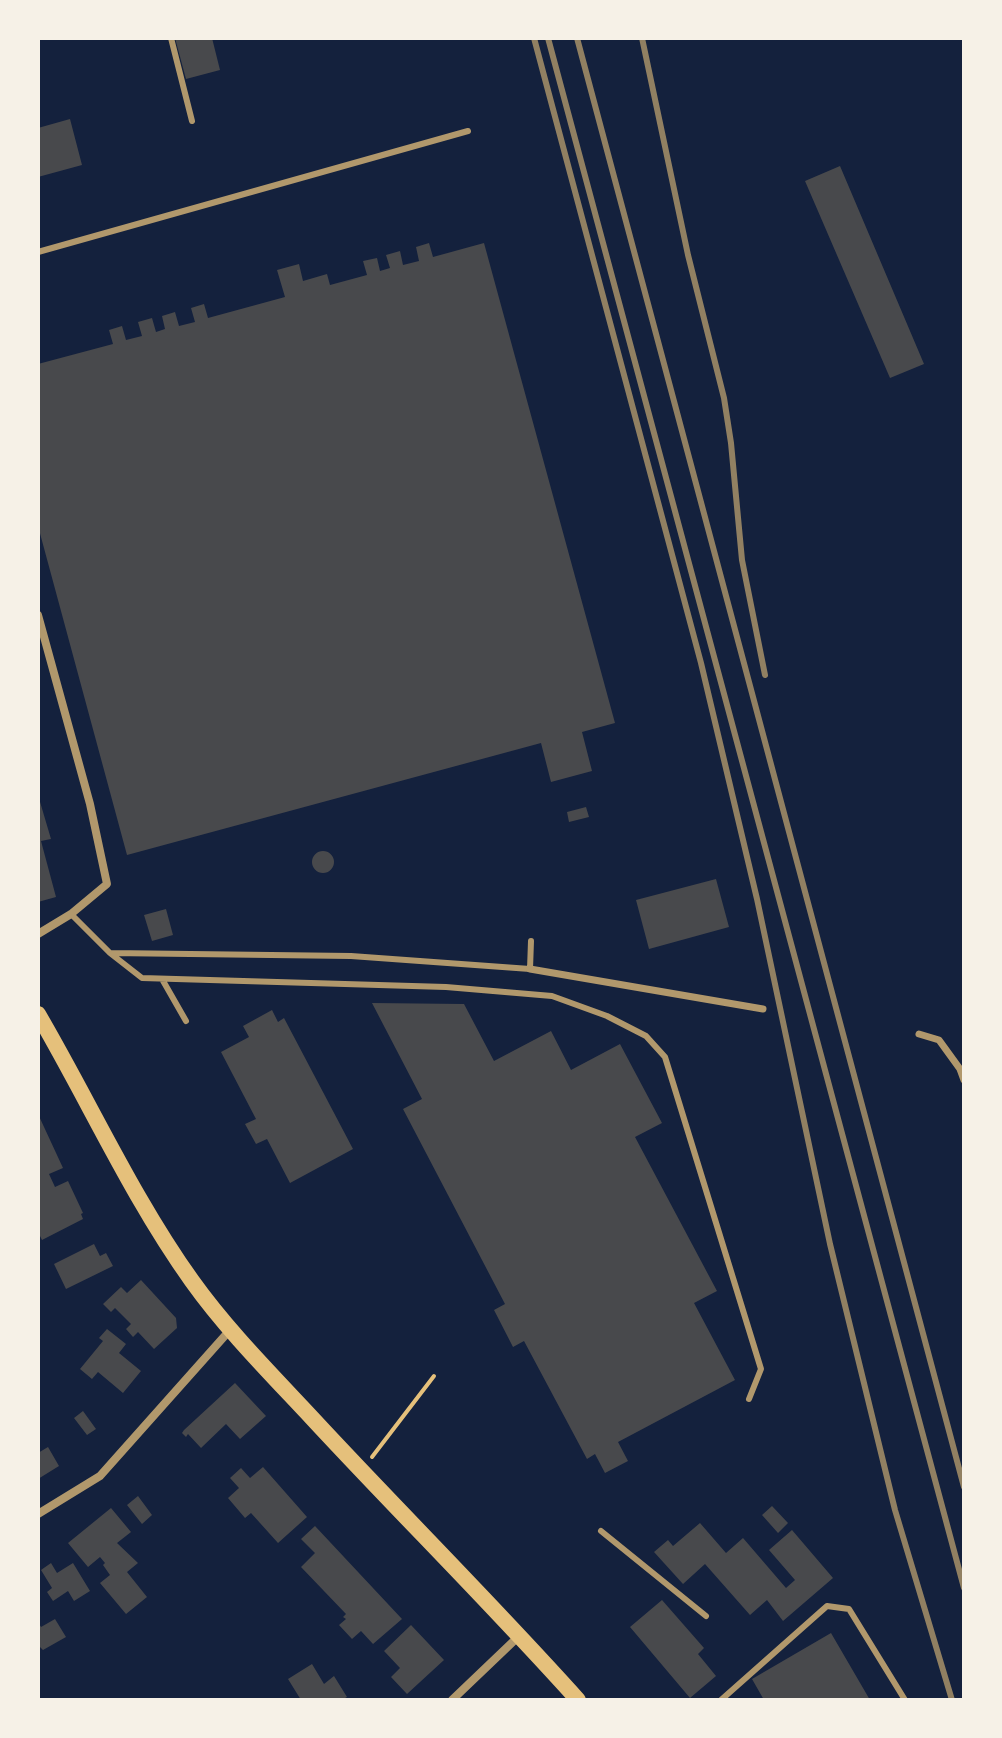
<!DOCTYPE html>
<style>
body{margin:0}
#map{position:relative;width:1002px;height:1738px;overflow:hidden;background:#14213d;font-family:Ubuntu,sans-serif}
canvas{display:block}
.frame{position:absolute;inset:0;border:40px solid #f6f1e7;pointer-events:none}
</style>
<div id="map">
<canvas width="1002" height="1738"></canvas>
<div class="frame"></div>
</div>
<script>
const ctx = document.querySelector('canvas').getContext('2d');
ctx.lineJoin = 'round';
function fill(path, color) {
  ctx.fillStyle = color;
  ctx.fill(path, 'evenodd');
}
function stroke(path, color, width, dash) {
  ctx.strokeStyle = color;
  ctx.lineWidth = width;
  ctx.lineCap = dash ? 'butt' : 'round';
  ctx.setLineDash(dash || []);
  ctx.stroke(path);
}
const building = new Path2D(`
 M175,38H212L220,70L186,79Z
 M70,119L82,165L38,177V128Z
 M840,166L924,364L890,378L805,181Z
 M429,243L433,257L484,243L615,723L582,732L592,771L551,782L541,743L127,855L38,526V364L113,344L109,330L122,326L126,340L142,336L138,322L152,318L156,332L165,329L162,316L175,312L179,326L195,322L191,308L204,304L208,318L285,297L277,270L299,264L303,281L327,274L330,285L367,275L363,261L377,258L380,271L390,268L386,255L400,251L403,265L419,261L416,247Z
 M38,795L51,839L41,841L56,897L38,902Z
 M586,807L589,817L569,822L567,812Z
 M312 862a11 11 0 1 1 22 0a11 11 0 1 1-22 0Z
 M716,879L729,927L649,949L636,900Z
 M166,909L173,935L152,941L144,915Z
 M372,1003L464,1004L494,1061L551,1031L571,1070L620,1044L662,1123L635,1137L717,1291L694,1303L735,1380L618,1442L628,1461L605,1473L595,1454L587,1459L524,1341L513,1347L494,1310L505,1304L403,1109L422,1099Z
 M272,1010L278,1022L284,1018L353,1149L290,1183L267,1139L256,1144L245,1124L256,1119L221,1052L249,1037L243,1026Z
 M38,1114L63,1168L49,1174L55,1187L68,1181L83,1213L81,1214L83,1219L42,1240L40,1236L38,1238V1207L40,1206L38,1201Z
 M94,1244L100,1256L106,1253L113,1266L66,1289L54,1264Z
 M141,1280L176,1318L177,1328L154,1349L138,1332L133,1337L126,1329L131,1324L115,1308L111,1312L103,1304L121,1287L127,1293Z
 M107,1329L126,1344L119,1353L141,1371L123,1393L98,1372L92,1379L80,1369L103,1341L99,1338Z
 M235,1383L266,1416L240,1439L226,1424L201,1448L188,1434L186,1437L182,1433L184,1430Z
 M83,1411L96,1429L87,1435L74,1418Z
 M48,1447L59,1466L38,1479V1453Z
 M263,1467L307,1517L278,1543L251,1513L245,1518L228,1498L239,1488L230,1478L241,1468L250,1478Z
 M138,1496L152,1515L142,1524L127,1505Z
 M772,1506L788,1523L778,1533L762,1515Z
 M111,1508L131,1532L117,1543L138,1563L127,1572L147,1597L126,1614L100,1583L110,1575L103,1565L105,1563L100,1557L88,1567L68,1543Z
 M700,1523L726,1553L743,1538L786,1588L795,1580L769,1550L792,1530L833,1578L783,1621L767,1600L750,1615L705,1564L683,1584L654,1552L668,1540L673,1546Z
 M315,1526L402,1619L373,1644L361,1631L352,1639L339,1625L346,1619L343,1617L346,1614L301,1567L315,1553L301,1539Z
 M51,1563L57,1573L73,1563L90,1591L74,1601L68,1591L53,1601L47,1592L52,1588L41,1570Z
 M662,1600L704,1648L698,1654L716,1676L690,1698L630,1627Z
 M55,1619L66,1637L43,1650L38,1645V1622L41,1627Z
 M411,1625L444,1660L407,1694L391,1677L400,1668L384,1651Z
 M831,1633L870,1700H764L752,1679Z
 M312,1664L324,1684L334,1676L347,1697L341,1700H301L288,1679Z`);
const path = new Path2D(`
 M372,1457L434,1376`);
const service = new Path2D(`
 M171,38L192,121
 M38,252L468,131
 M71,914L110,953L351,956L530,969L531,941
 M110,953L142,978L446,987L552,996L607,1016L646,1036L665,1057L761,1369L749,1399
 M162,979L186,1021
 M601,1531L706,1616
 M721,1700L827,1606L849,1609L905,1700`);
const pedestrian = new Path2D(`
 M530,969L763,1009
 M919,1034L939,1040L960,1069L964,1080`);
const minor = new Path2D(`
 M38,615L90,804L107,884L71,914L38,934
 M38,1514L100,1476L230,1330
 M452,1700L519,1636`);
const secondary = new Path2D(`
 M38,1014C90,1103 132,1197 192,1281C227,1330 271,1374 312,1418C400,1513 491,1603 578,1700`);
const rail = new Path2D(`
 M534,38L701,663L757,899L830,1244L895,1510L952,1700
 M548,38L964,1588
 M577,38L964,1487
 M642,38L688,255L724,398L731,443L742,560L765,675`);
fill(building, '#48494c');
stroke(path, '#e5c07b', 4);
stroke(service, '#b1986c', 6);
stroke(pedestrian, '#b1986c', 7);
stroke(minor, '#b1986c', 8);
stroke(secondary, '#e5c07b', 16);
stroke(rail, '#918062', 6);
</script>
